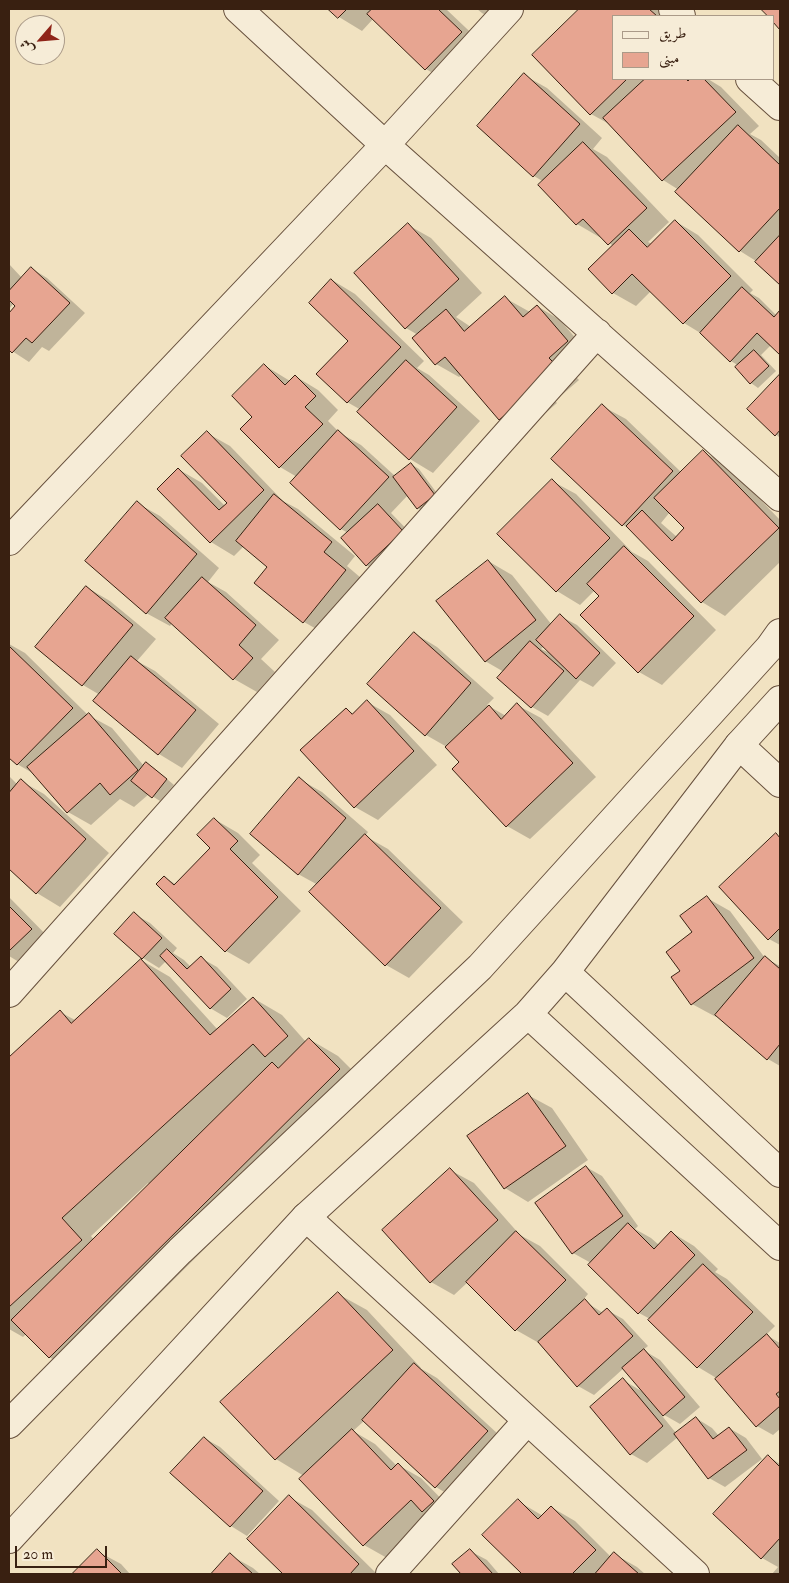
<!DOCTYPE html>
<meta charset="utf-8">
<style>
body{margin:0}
#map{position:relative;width:789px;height:1583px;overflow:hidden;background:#f1e2c1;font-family:"IM FELL Double Pica",Amiri,serif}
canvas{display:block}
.frame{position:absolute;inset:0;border:10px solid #392011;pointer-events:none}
.legend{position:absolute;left:612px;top:15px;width:162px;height:65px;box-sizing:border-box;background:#f6ecd7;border:1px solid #aa9a88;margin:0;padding:6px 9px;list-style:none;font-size:15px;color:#392011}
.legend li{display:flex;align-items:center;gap:10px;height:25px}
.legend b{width:25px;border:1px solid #aa9a88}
.north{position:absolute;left:15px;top:15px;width:50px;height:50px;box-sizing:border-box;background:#f6ecd7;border:1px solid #aa9a88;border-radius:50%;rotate:243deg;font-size:14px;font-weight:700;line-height:20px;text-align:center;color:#392011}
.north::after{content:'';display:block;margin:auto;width:18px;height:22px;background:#8f2418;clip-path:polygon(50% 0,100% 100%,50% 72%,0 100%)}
.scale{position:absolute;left:15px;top:1546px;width:92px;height:22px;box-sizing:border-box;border:2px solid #392011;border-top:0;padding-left:6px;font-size:15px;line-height:18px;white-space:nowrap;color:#392011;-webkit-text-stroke:4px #f6ecd7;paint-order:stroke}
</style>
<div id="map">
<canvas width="789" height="1583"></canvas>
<div class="frame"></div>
<ul class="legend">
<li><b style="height:6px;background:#f6ecd7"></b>طريق</li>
<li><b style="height:14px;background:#e7a591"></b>مبنى</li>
</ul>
<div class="north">ش</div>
<div class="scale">20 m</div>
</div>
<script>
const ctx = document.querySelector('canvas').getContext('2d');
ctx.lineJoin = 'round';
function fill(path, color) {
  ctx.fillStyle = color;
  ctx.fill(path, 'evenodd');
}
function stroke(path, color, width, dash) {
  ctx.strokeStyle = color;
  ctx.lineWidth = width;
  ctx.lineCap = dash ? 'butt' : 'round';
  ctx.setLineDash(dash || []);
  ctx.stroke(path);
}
const shadow = new Path2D(`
 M330,9H446L485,46L449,83L426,69L373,19L362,31L339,17Z
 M477,9H522L505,27L482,13Z
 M580,9H658L666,16H613V79H708L721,87L759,126L750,134L761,140L780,158V284L756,261L740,251L677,192L679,190L663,180L611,125L591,114L533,55Z
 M524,75L547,88L602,138L593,149L607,157L669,222L648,242L652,244L675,221L698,235L753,290L750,293L759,298L777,316L780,312V354L771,345L761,355L776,371L758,388L751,383L739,366L731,361L702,334L684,323L651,291L636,306L613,293V246L602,236L601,238L577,224L540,185L544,182L534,176Z
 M408,225L431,238L482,293L456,317L471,327L505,298L530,312L537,306L560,320L590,355L571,372L579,380L555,401L557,403L523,433L499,419L462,375L459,377L436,364L418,335L406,328Z
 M9,264L22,278L31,268L47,278L85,313L49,351L42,347L29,362L9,349V315L17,306L14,303L9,309Z
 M332,280L355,294L424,361L417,368L429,375L480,421L433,473L410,459L359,412L361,410L347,402L349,341Z
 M264,365L290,381L295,376L318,390L338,410L328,421L340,433L361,445L395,476L411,464L419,469L442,500L426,512L418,508L408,495L391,513L418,541L382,574L366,565L348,533L341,529L291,483L297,477L280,467L242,429L254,417Z
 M780,376V438L749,409Z
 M602,406L626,419L682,473L703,452L727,465L780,520V562L725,616L702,602L632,530L623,525ZM670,512L686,528L677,537L661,523Z
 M207,433L230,446L283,501L298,509L355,556L347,566L368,584L327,635L304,622L269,567L244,546L234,556L211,542L158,489L178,469L202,483L225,506L229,503Z
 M552,481L576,494L632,552L648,561L716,630L662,685L639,672L601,596L595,590L580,605L557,591L499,534Z
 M137,503L160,516L219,568L208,582L226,592L279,640L261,659L275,672L257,692L234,679L172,623L170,626L146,613Z
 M488,561L512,575L552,625L560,616L577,625L616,663L593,687L580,680L548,716L532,707L504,672L485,661ZM544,646L550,653L541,649Z
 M86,587L110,601L156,639L137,661L155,671L219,724L182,768L159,754L95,701L100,695L83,685L37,646Z
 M414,633L437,647L494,698L487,705L506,716L517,705L541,718L596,777L530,839L507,826L461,762L447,747L426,735Z
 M9,644L25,653L88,715L112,728L144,766L146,764L154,768L174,785L160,801L149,794L134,807L120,799L91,825L68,812L36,775L17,764L9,756Z
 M367,702L390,715L437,765L378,820L355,807L346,709L354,714Z
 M9,776L18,785L21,781L44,794L109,853L60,907L37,893L9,867Z
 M299,779L322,792L368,832L365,836L388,849L463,922L409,978L386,965L318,885L298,874Z
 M214,819L238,833L260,855L252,863L301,911L249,964L226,951L164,877L177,885L212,848Z
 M776,835L780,838V945L769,939Z
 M9,897L54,943L29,968L9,956Z
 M707,898L730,911L765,958L780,966V1066L768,1059L718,1016L716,1017L692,1004L682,971Z
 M134,914L150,923L177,948L173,953L184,960L191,967L201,958L217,967L247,999L227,1018L210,1008L166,961L159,968L143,958L116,933Z
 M141,960L170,977L218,1030L253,998L282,1015L306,1042L309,1039L338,1056L368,1086L79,1374L49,1357L26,1334L23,1337L9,1329V1058L60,1012L75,1020ZM148,1183L150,1185L94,1240L91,1236Z
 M528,1095L552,1108L588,1160L528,1202L505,1188Z
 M586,1167L602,1176L638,1226L635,1229L651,1238L659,1245L671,1232L694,1246L718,1269L715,1272L727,1279L775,1326L766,1335L780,1343V1429L773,1435L757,1426L718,1379L698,1367L650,1319L639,1313L591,1263L573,1253Z
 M450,1170L474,1183L520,1235L540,1246L588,1294L583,1300L603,1313L607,1310L623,1319L648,1346L643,1350L660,1360L700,1407L680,1424L659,1412L676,1433L696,1418L712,1428L719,1436L729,1428L746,1438L762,1459L725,1487L709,1478L678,1437L647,1463L631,1454L623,1380L643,1392L624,1368L594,1395L578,1386L539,1343L516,1330L468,1282L454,1295L431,1282Z
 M338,1294L367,1310L421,1368H420L437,1378L510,1445L459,1501L436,1487L364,1421L353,1431L375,1444L397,1466L398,1465L421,1478L457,1515L387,1558L364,1545L304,1476L276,1459Z
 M204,1438L220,1447L279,1501L247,1536L231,1526L172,1473Z
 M768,1456L780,1464V1574H772L778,1567L762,1558Z
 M289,1497L312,1510L377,1574H284L249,1539Z
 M518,1501L543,1516L551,1507L575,1521L611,1557L614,1554L637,1567L645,1574H524L484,1535Z
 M97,1551L121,1564L130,1574H73Z
 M470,1551L487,1560L499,1574H463L454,1564Z
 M230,1555L253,1568L260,1574H213Z`);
const building = new Path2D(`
 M328,9H347L338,18Z
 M372,9H438L462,32L425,70L367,14Z
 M579,9H649L657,16H613V79H627L590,115L532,55Z
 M761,9H780V30L773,22V16H768Z
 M524,73L580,124L533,177L477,126Z
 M645,79H686L688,81L690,79H704L736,112L662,181L603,118Z
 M738,125L780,165V208L739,252L675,192Z
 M583,142L647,208L608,245L583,219L576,225L538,185Z
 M675,220L731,276L683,324L632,274L612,294L588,269L629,229L647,247Z
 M408,223L459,279L405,329L354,273Z
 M780,235V285L755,262Z
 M31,267L70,303L32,343L26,338L12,353L9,350V313L15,306L9,300V291Z
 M331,279L401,347L347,403L316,374L348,341L309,303Z
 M742,287L774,317L780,310V355L757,333L730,362L700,333Z
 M505,296L523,317L537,305L568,341L549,358L557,366L535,390L499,420L445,357L435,365L412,338L446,309L464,331Z
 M754,350L769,366L750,384L735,367Z
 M406,360L457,407L409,460L357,412Z
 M264,364L285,385L295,375L316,396L305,407L323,424L279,468L240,429L252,417L232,396Z
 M780,374V430L775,436L747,409Z
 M602,404L673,471L622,526L551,459Z
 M338,430L389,477L340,530L290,483Z
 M207,431L264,490L210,543L157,489L178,468L219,510L227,503L181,456Z
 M703,450L779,528L701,603L626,526L642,510L672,541L684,528L654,498Z
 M411,463L435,495L417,509L393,477Z
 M552,479L610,538L556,592L497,534Z
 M274,494L332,542L324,552L346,570L303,623L254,583L267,567L236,541Z
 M137,501L197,554L146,614L85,561Z
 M378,504L403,531L366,566L341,538Z
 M624,546L694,616L638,673L580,615L599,596L587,584Z
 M488,560L536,620L485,662L436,601Z
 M202,577L256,625L239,645L253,658L233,680L165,618Z
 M86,586L133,625L82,686L35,647Z
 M560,614L600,653L576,679L536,640Z
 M414,632L471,683L425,736L367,684Z
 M530,641L564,671L531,708L497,678Z
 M9,646L73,708L17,765L9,758Z
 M131,656L196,710L158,755L93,701Z
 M367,700L414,751L354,808L300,750L346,708L352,714Z
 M517,703L573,763L506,827L452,769L459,762L445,747L489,705L501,719Z
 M89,713L138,770L110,795L100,783L67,813L27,767Z
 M146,762L167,779L152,798L131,781Z
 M299,777L346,818L298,875L250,834Z
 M21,779L86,839L36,894L9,869V793Z
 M214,818L238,841L230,849L278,897L225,952L156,884L164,876L174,885L210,848L197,835Z
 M776,833L780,838V928L768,940L719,887Z
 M365,834L441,908L385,966L309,892Z
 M707,896L754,958L691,1005L671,977L680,971L666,952L692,932L680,916Z
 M9,906L32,929L9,951Z
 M134,912L162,938L142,959L114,934Z
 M167,949L187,969L201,956L231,989L210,1009L160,956Z
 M765,956L780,969V1044L767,1060L715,1015Z
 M141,959L210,1035L253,997L288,1036L265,1057L253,1044L62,1218L82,1240L9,1307V1057L60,1010L71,1023Z
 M309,1038L340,1069L49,1358L11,1320L272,1062L278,1068Z
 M528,1093L566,1146L504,1189L467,1136Z
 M586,1166L623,1216L572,1254L535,1203Z
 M450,1168L498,1220L430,1283L382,1230Z
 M628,1223L654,1249L671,1231L695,1255L638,1314L588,1265Z
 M516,1231L566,1280L515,1331L466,1282Z
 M703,1264L753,1312L697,1368L648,1320Z
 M338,1292L393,1350L275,1460L220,1402Z
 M585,1299L599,1315L607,1308L633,1336L577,1387L538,1342Z
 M767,1334L780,1349V1391L776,1394L780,1399V1406L756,1427L715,1379Z
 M644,1349L685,1397L663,1416L622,1368Z
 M414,1363L488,1431L435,1488L362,1420Z
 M623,1378L663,1426L630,1455L590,1407Z
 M696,1417L713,1439L729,1427L747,1450L708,1479L674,1434Z
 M352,1429L391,1470L398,1463L434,1501L422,1512L411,1500L363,1546L299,1479Z
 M204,1437L263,1491L230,1527L170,1473Z
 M768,1455L780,1467V1538L761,1559L713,1514Z
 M289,1495L359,1564L350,1574H283L247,1539Z
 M518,1499L538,1519L551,1506L596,1550L572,1574H522L482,1535Z
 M97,1549L122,1574H72Z
 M470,1549L493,1574H461L452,1564Z
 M614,1552L639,1574H595Z
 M230,1553L253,1574H211Z`);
const minor = new Path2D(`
 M238,9L385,145L780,497
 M673,9L681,16
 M750,79L780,106
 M9,541L385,145L509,9
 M739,745L780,783
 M9,993L597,333
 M306,1217L695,1574
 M390,1574L527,1421`);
const tertiary = new Path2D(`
 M565,972L780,1173
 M528,1014L780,1246
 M9,1424L180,1251L480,967L770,647L780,633
 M9,1539L306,1217L528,1014L565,972L739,745L780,700`);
fill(shadow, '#0003');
fill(building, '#e7a591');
stroke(building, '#392011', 1);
stroke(minor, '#67503d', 30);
stroke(tertiary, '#67503d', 30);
stroke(minor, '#f6ecd7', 28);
stroke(tertiary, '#f6ecd7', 28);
</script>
